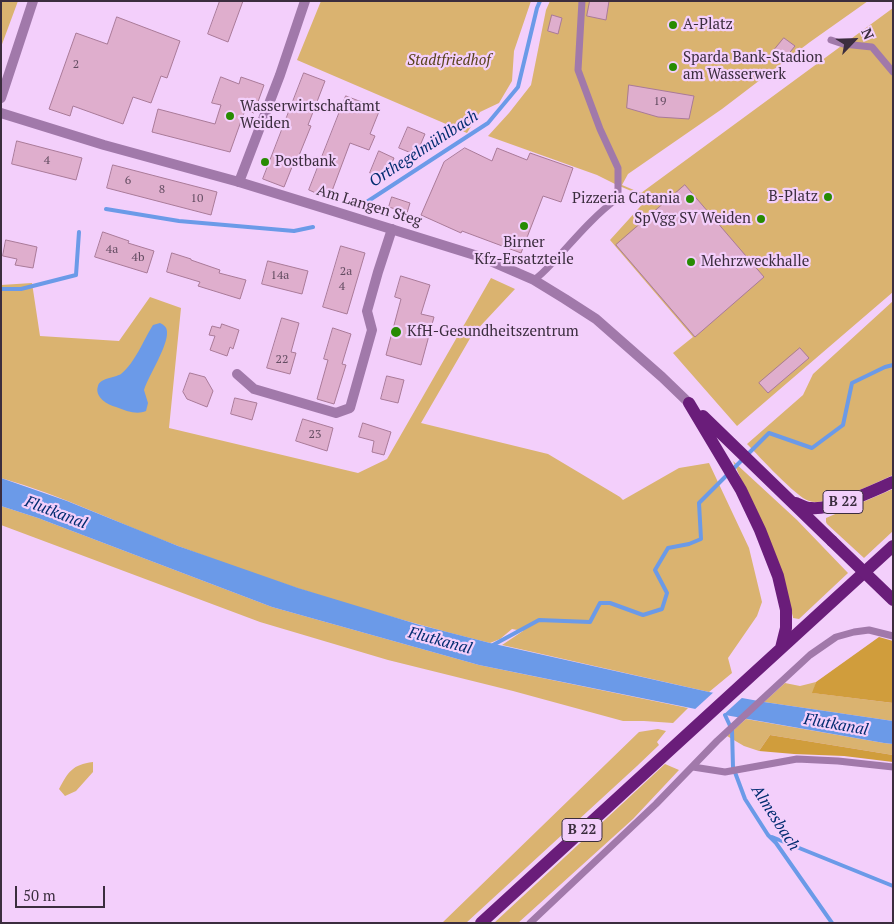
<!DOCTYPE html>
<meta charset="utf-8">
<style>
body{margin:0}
#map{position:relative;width:894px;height:924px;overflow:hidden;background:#f3cffb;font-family:"PT Serif",serif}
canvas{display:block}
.frame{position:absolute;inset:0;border:2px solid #3b2d3e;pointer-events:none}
.north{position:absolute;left:829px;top:15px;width:50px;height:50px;-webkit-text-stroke:4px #f3cffb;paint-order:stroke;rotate:66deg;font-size:14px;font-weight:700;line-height:20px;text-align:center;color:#3b2d3e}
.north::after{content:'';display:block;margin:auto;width:18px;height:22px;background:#3b2d3e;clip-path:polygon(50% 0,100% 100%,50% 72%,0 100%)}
.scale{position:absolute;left:15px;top:886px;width:90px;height:22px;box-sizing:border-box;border:2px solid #3b2d3e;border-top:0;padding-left:6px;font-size:15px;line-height:18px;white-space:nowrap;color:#3b2d3e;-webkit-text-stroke:4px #f3cffb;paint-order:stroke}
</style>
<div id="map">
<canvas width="894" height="924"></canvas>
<div class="frame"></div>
<div class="north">N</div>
<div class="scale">50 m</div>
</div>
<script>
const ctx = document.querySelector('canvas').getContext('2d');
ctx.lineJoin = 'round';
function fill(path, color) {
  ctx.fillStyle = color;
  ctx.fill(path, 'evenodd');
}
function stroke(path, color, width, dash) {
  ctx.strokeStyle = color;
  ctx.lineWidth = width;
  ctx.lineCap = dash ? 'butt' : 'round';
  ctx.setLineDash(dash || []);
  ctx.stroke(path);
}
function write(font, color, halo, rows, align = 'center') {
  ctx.font = font + ' "PT Serif",serif';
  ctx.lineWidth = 4.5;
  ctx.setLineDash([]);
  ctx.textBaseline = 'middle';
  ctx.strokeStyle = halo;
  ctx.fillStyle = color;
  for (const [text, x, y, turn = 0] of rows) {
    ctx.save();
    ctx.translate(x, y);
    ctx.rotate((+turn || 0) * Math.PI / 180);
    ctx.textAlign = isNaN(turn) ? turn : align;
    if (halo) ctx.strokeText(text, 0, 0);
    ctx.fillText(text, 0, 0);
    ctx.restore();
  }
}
const green = new Path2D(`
 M1,1H18L1,47Z
 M321,1H531L514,51L512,81L499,103L480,112L467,133L297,60Z
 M550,1H868L810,42L722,109L628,174L622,185L641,193L893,8V292L737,426L673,353L693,337L610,240L648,198L617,185L597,175L488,136L509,113L531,85L546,10Z
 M491,278L515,289L472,335L421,423L548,454L620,497L623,500L679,468L709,463L749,548L762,602L757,616L728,658L732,673L709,692L502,645L523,631L512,629L500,639L490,643C385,617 280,585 178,546C119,524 62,495 1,478V285L32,283L40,336L119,341L150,297L181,308L169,428L358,473L387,459Z
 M893,301V475C875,483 827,507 809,501C796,497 759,456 747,444L803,395L813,374Z
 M733,461L797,520L848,573L799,619L793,618V617C779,563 756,512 733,461Z
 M893,489V531L864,558L827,524L826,522V518Z
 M1,506L38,518L272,607L479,665L688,708L673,723L644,721H623L513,691L388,660L260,622L1,525Z
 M816,682L813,693L893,703V721L764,702L785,683L800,686Z
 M746,719L884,743L893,744V755L770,735L759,751L744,746L727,736Z
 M658,729L666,731L657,742L659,745L637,766L466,923H442L639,732Z
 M93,762V772L76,791L65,796L59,789C69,771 72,765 93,762Z
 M665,764L679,770L633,819L518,923H494Z`);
const forest = new Path2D(`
 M879,637L893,641V703L812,693L816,682Z
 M770,735L893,755V762L844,756L794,754L759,751Z`);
const water = new Path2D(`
 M160,323C164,325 167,327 167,332C168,346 149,375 144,390L148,403L146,411C137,415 126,411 116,407C108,405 94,397 98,386C100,378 114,378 121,374C135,363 144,339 153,325Z
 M1,478L67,501L178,546L298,588L420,625L490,643L709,692L764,702L893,721V744L884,743L725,715L479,665L272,607L38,518L1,506Z`);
const pier = new Path2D(`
 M716,690L744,696L721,717L693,711Z`);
const stream = new Path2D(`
 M362,205L488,123L518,87L537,8L540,1
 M106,209L179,221L294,231L313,227
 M1,289H21L76,275L79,232
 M493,645L539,620L590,622L600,603H610L643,615L662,609L667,593L655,570L668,548L689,544L701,539L699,503L769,433L812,448L843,425L852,383L885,367L893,365
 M725,715L732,730L733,767L745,799L768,835L776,843L832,923
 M772,837L893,886`);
const building = new Path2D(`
 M220,1H243L228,42L208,34Z
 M590,1H609L606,20L587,16Z
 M552,15L562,18L558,34L548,31Z
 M117,17L180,41L167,78L161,76L151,103L133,97L123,124L73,106L70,116L49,109L76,33L107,44Z
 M784,38L795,46L786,57L775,49Z
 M304,73L325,81L308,125L311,126L298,158L296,157L284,187L263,179Z
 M221,77L239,84L241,77L264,85L254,113L245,110L230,152L152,132L158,109L215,124L221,105L212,103Z
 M629,85L694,96L689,119L658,117L627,108Z
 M346,96L380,109L370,134L375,136L369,150L350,143L329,199L309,190Z
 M408,127L425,134L416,155L399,148Z
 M17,141L82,158L76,180L12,164Z
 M465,148L492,161L497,148L527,160L530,153L573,168L561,202L543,196L521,253L462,231L461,233L421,215L444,162Z
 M379,151L394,158L385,179L370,173Z
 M113,165L217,192L211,215L107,188Z
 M685,185L764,277L695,337L616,245Z
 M392,197L410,203L407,213L389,207Z
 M103,232L129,241L128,243L154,251L147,273L95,257Z
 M6,240L37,247L33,268L15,265L17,259L3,256Z
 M341,246L365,253L347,314L323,307Z
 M172,253L191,259V260L220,270L219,273L246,280L240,299L198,286L200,282L167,272Z
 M268,261L308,271L302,294L262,284Z
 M401,276L430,285L421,314L434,317L421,365L386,355L401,299L395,297Z
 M282,318L299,323L291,352L296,353L290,374L267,368Z
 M222,324L239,330L233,349L230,347L227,356L210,350L215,336L209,335L212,326L220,328Z
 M333,328L351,334L342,364L346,365L334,404L317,399L328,360L324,359Z
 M800,348L809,358L768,393L759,383Z
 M190,373L205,377L213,391L207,407L187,399L183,392Z
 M387,376L404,380L398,403L381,399Z
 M235,398L257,403L252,420L231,414Z
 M303,419L333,428L327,451L296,441Z
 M363,423L391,432L384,455L372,452L374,441L359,437Z`);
const service = new Path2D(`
 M831,40L843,44L872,47L893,72
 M534,280C544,273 550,265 559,256C577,236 596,214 618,198V168L600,129L578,70L582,1
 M693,767L725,772L797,759L838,761L893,767
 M530,923L656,804L717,741L810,655L836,637L854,632L869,630L893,636`);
const minor = new Path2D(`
 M1,98L33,1
 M239,182L280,75L305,1
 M237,374L254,389L336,413L350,408L372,330L367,311L378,272L392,229`);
const tertiary = new Path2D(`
 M1,113L104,145L239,182L330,210L481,257L534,280L565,299L596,319L662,377L689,403`);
const primary = new Path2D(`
 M689,403L741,490L760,530L778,576L786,610V628L781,648
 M703,416L832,541
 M796,503C801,505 806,508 811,508C834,510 872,491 893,482
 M481,923L893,546`);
const primaryBridge = new Path2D(`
 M832,541L893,600`);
const markers = [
 [673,25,5,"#278b02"],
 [673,67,5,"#278b02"],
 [230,116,5,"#278b02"],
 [265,162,5,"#278b02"],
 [828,197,5,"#278b02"],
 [690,199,5,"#278b02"],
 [761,219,5,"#278b02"],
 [524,226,5,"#278b02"],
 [691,262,5,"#278b02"],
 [396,332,6,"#278b02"]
];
const numberNames = [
 ["2",76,65],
 ["19",660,102],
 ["4",47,161],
 ["6",128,181],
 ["8",162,190],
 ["10",197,199],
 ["4a",112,250],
 ["4b",138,258],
 ["2a",346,272],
 ["14a",280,276],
 ["4",342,287],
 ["22",282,360],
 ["23",315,435]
];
const shields = [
 [843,502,40],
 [582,830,40]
];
const shieldNames = [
 ["B 22",843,502],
 ["B 22",582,830]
];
const poiNames = [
 ["A-Platz",683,25],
 ["Sparda Bank-Stadion",683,58],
 ["am Wasserwerk",683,75],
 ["Wasserwirtschaftamt",240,107],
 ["Weiden",240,124],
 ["Postbank",275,162],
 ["B-Platz",818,197,"right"],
 ["Pizzeria Catania",680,199,"right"],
 ["SpVgg SV Weiden",751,219,"right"],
 ["Birner",524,243,"center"],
 ["Kfz-Ersatzteile",524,260,"center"],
 ["Mehrzweckhalle",701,262],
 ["KfH-Gesundheitszentrum",407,332]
];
const parkNames = [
 ["Stadtfriedhof",449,61]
];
const streetNames = [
 ["Am Langen Steg",369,206,17]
];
const waterNames = [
 ["Orthegelmühlbach",424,149,-33],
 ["Flutkanal",56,513,21],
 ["Flutkanal",440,641,15],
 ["Flutkanal",836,725,10],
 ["Almesbach",775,818,57]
];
fill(green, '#dab370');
fill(forest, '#d09d3c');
fill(water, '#6b9ae8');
fill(pier, '#f3cffb');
stroke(stream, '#6b9ae8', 4);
fill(building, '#dfaecd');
stroke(building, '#a97a98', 1);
stroke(service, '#a179aa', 7);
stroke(minor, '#a179aa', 10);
stroke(tertiary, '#a179aa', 10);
stroke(primary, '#6a1d7a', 12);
stroke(primaryBridge, '#6a1d7a', 12);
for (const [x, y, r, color] of markers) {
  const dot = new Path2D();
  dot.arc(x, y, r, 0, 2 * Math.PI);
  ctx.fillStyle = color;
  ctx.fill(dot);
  stroke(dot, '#f3cffb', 2);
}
write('12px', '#644d62', null, numberNames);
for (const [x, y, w] of shields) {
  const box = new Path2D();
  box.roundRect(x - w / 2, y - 11.5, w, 23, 4);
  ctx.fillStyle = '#f3cffb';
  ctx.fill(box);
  stroke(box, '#3b2d3e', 1);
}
write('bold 14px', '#3b2d3e', null, shieldNames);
write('15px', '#3b2d3e', '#f3cffb', poiNames, 'left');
write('italic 15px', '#58421b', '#f3cffb', parkNames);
write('15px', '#3b2d3e', '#f3cffb', streetNames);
write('italic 16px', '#032d71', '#f3cffb', waterNames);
</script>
